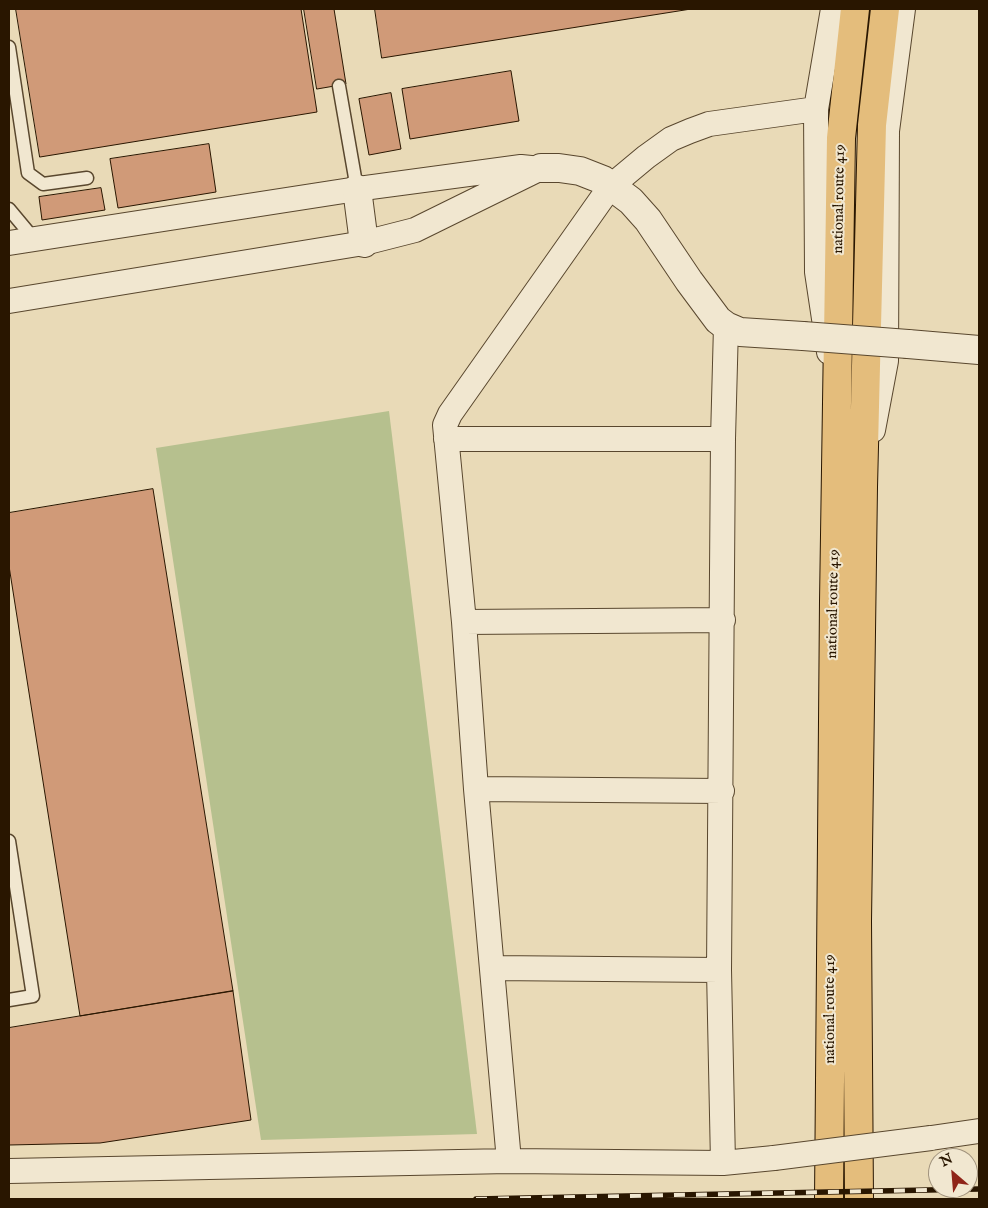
<!DOCTYPE html>
<style>
body{margin:0}
#map{position:relative;width:988px;height:1208px;overflow:hidden;background:#e9dab7;font-family:"IM FELL English",serif}
canvas{display:block}
.frame{position:absolute;inset:0;border:10px solid #291600;pointer-events:none}
.north{position:absolute;left:928px;top:1148px;width:50px;height:50px;box-sizing:border-box;background:#f1e7d0;border:1px solid #a1937d;border-radius:50%;rotate:333deg;font-size:14px;font-weight:700;line-height:20px;text-align:center;color:#291600}
.north::after{content:'';display:block;margin:auto;width:18px;height:22px;background:#8f2418;clip-path:polygon(50% 0,100% 100%,50% 72%,0 100%)}
</style>
<div id="map">
<canvas width="988" height="1208"></canvas>
<div class="frame"></div>
<div class="north">N</div>
</div>
<script>
const ctx = document.querySelector('canvas').getContext('2d');
ctx.lineJoin = 'round';
function fill(path, color) {
  ctx.fillStyle = color;
  ctx.fill(path, 'evenodd');
}
function stroke(path, color, width, dash) {
  ctx.strokeStyle = color;
  ctx.lineWidth = width;
  ctx.lineCap = dash ? 'butt' : 'round';
  ctx.setLineDash(dash || []);
  ctx.stroke(path);
}
function write(font, color, halo, rows, align = 'center') {
  ctx.font = font + ' "IM FELL English",serif';
  ctx.lineWidth = 4;
  ctx.setLineDash([]);
  ctx.textBaseline = 'middle';
  ctx.strokeStyle = halo;
  ctx.fillStyle = color;
  for (const [text, x, y, turn = 0] of rows) {
    ctx.save();
    ctx.translate(x, y);
    ctx.rotate((+turn || 0) * Math.PI / 180);
    ctx.textAlign = isNaN(turn) ? turn : align;
    if (halo) ctx.strokeText(text, 0, 0);
    ctx.fillText(text, 0, 0);
    ctx.restore();
  }
}
const green = new Path2D(`
 M389,411L477,1134L261,1140L156,448Z`);
const building = new Path2D(`
 M16,9H301L317,112L40,157Z
 M304,9H334L346,84L317,89Z
 M375,9H691L382,58Z
 M511,71L519,121L410,139L402,89Z
 M391,93L401,149L369,155L359,99Z
 M209,144L216,192L118,208L110,159Z
 M101,188L105,210L42,220L39,197Z
 M153,489L233,991L80,1016L9,566V513Z
 M233,991L251,1120L100,1143L9,1145V1028Z`);
const service = new Path2D(`
 M9,47L28,173L43,184L87,178
 M339,86L357,189
 M9,209L34,239
 M9,841L33,996L9,1000`);
const minor = new Path2D(`
 M9,243L357,189L521,167L531,168
 M9,301L364,243L415,230L541,168
 M829,352L817,272L816,109L833,9
 M873,430L886,361L887,131L903,9
 M446,439H723
 M464,622L723,620
 M476,789L722,791
 M492,968L719,970
 M931,1138L979,1131
 M509,1161L723,1163L774,1158
 M723,1163L719,970L723,439L726,326
 M9,1171L509,1161L476,789L464,622L445,425L450,414L610,187L646,157L671,139L690,131L709,124L816,109`);
const tertiary = new Path2D(`
 M541,168H559L580,171L603,180L631,201L648,220L689,281L718,320L726,326L740,332L803,336
 M357,189L364,243
 M908,344L979,350`);
const trunk = new Path2D(`
 M829,1199L834,601L841,138L855,9
 M859,1199L857,921L863,487L872,125L885,9`);
const rail = new Path2D(`
 M476,1199L979,1189`);
const minorBridge = new Path2D(`
 M774,1158L931,1138`);
const tertiaryBridge = new Path2D(`
 M803,336L908,344`);
const streetNames = [
 ["national route 419",840,199,-89],
 ["national route 419",834,604,-89],
 ["national route 419",831,1009,-90]
];
fill(green, '#b6c08e');
fill(building, '#d09a78');
stroke(building, '#291600', 1);
stroke(service, '#59472e', 15);
stroke(minor, '#59472e', 26);
stroke(tertiary, '#59472e', 30);
stroke(trunk, '#291600', 30);
stroke(service, '#f1e7d0', 12);
stroke(minor, '#f1e7d0', 24);
stroke(tertiary, '#f1e7d0', 28);
stroke(trunk, '#e4bd7c', 28);
stroke(rail, '#291600', 5.5);
stroke(rail, '#f1e7d0', 4, [11]);
stroke(minorBridge, '#59472e', 26, []);
stroke(tertiaryBridge, '#59472e', 30, []);
stroke(minorBridge, '#f1e7d0', 24);
stroke(tertiaryBridge, '#f1e7d0', 28);
write('15px', '#291600', '#f1e7d0', streetNames);
</script>
